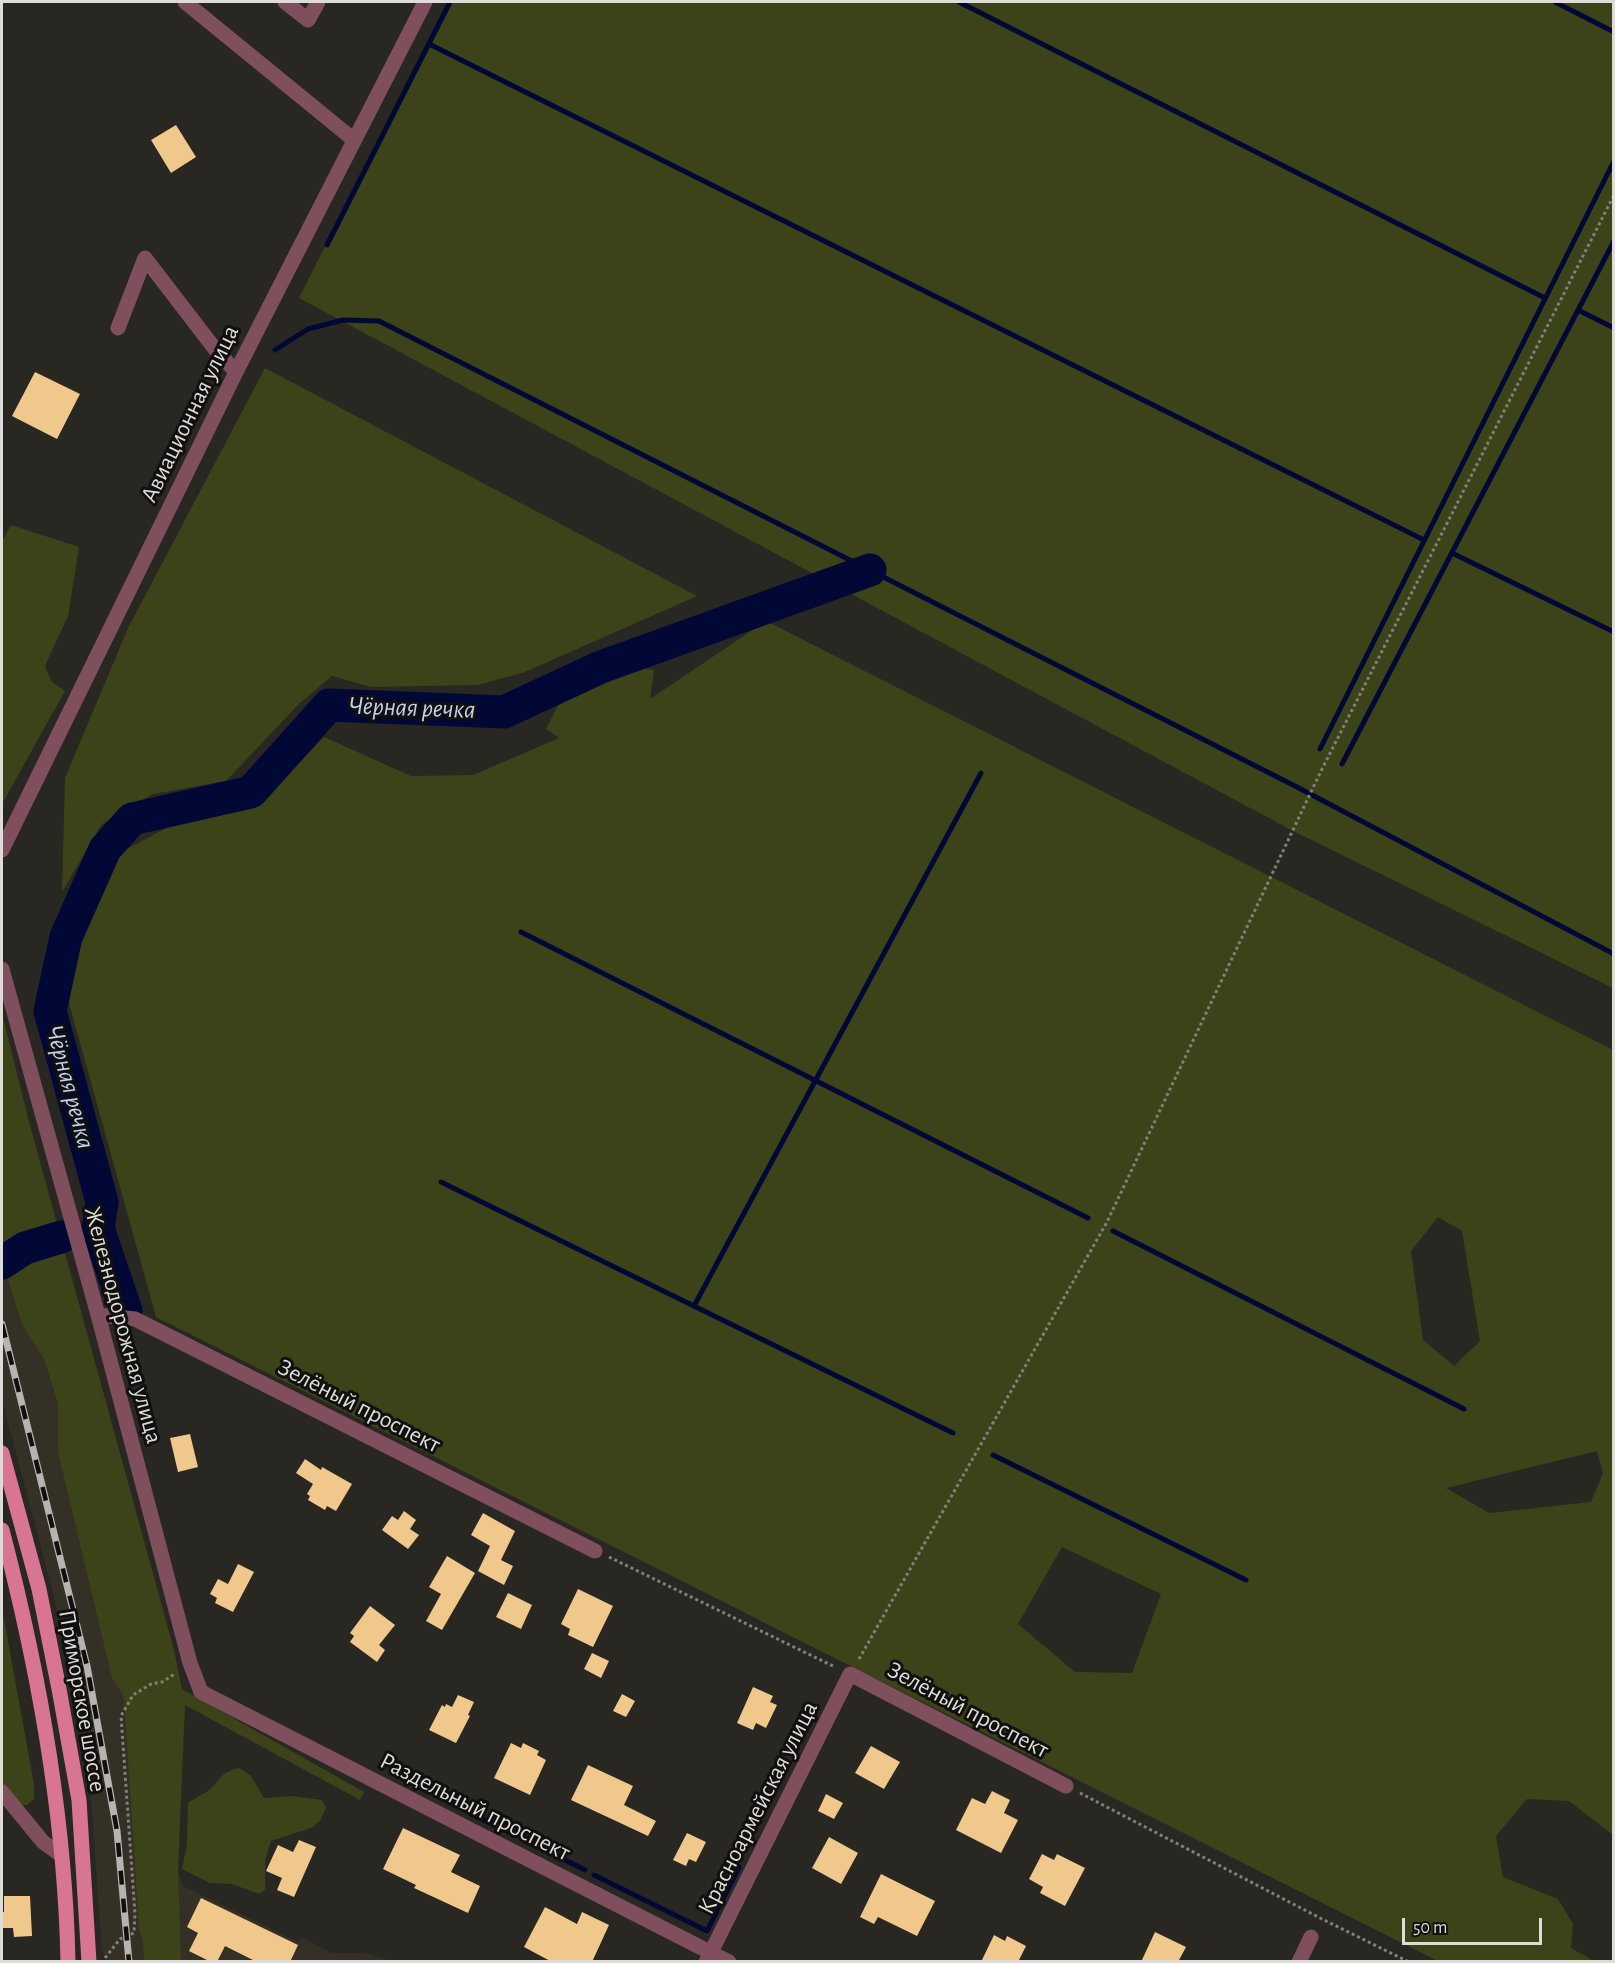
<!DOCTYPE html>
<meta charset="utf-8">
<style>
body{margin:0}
#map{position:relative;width:1615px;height:1963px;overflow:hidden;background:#282722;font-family:"Alegreya Sans",sans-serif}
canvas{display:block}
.frame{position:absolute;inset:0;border:3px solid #dddcd9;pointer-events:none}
.scale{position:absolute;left:1402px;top:1918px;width:140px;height:27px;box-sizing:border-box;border:3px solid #dddcd9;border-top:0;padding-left:8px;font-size:18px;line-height:21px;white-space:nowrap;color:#dddcd9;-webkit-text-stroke:4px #11100e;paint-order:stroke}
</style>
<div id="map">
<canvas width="1615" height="1963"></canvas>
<div class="frame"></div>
<div class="scale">50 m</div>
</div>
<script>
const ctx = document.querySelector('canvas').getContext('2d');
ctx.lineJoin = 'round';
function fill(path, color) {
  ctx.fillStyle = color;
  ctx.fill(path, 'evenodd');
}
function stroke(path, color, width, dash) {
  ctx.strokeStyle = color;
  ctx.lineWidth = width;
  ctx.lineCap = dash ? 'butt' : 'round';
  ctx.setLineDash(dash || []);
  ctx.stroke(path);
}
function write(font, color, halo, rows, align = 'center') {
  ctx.font = font + ' "Alegreya Sans",sans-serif';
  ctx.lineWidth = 6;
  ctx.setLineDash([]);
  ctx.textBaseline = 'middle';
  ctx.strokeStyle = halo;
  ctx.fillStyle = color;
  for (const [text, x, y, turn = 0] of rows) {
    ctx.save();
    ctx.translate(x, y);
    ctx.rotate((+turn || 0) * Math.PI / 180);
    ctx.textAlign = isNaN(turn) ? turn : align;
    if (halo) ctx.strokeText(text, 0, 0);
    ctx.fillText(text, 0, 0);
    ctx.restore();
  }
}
const built = new Path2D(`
 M2,1119L178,1871L183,1886L298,1942L301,1937L332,1953H365L393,1961L110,1962L102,1952L91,1797L74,1688L51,1585L2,1400Z`);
const green = new Path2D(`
 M448,2H1613V988L1293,831L299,298Z
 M265,368L697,596L525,672L478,685L371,687L332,676L299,704L226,781L153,794L102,824L62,892L65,778L128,628Z
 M11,525L79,547L68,616L45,666L52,682L65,691L2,804V542Z
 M766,621L1613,1050V1835L1569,1801L1527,1799L1496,1836L1503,1877L1558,1899L1573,1924L1571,1948L1594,1961H1438L156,1317L69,1003L74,941L110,858L168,827L261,803L324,737L411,776L473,775L559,738L546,729L580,661L654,670L650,699ZM1438,1217L1462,1231L1480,1341L1454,1366L1423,1340L1411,1251ZM1597,1451L1603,1473L1591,1502L1489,1513L1446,1488ZM1062,1547L1161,1594L1132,1673L1075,1672L1018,1624Z
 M2,1013L28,1118L174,1650L182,1689L364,1792L360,1800L185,1705L178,1871L181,1961H144L143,1940L139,1929L124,1697L112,1678L58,1452V1404L45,1361L22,1324L4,1267L19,1255L21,1238L14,1252L2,1262Z
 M2,1608L34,1784V1799L27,1805H17L2,1785Z
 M240,1768L251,1776L264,1798L291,1796L322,1800L326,1808L320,1821L311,1828L271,1841L265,1860V1890L259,1894L232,1884L210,1883L182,1869L187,1844L188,1803C194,1799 199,1796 205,1793C221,1783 217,1772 240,1768Z`);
const stream = new Path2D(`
 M959,2L1545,298
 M1555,2L1614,32
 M429,44L1424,540
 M327,245L450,2
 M1578,310L1614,328
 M275,350L308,329L343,320L379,321L1295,786L1614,954
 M1452,553L1614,632
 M1320,749L1614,161
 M1342,764L1614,241
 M521,932L1088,1218
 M441,1182L953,1433
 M1113,1231L1464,1409
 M694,1306L981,773
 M993,1455L1246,1580
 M471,1814L511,1833
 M523,1840L544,1850
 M561,1858L585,1870
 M594,1875L707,1931L739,1867`);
const river = new Path2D(`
 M2,1263L25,1248L61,1237
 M126,1311L98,1228L102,1202L50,1011L66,937L105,849L132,819L251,792L329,705L504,712L601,667L870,570`);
const building = new Path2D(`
 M176,125L196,157L171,173L151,140Z
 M35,372L80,394L57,439L12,416Z
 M190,1434L198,1467L178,1472L170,1438Z
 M305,1459L321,1470L322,1467L352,1484L336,1511L327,1506L325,1510L308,1500L310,1496L307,1494L313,1484L296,1473Z
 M404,1511L416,1520L410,1529L419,1535L408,1549L382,1530L392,1516L398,1520Z
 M483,1513L515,1531L501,1560L513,1566L504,1585L478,1571L490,1546L471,1535Z
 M447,1556L475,1573L442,1630L426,1621L441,1594L429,1587Z
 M238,1564L254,1572L233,1612L215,1603L217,1598L210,1594L218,1579L228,1584Z
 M578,1589L613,1606L593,1647L568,1635L570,1629L561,1624Z
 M508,1593L532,1605L521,1629L496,1617Z
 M370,1606L395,1625L379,1645L385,1650L377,1662L350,1642L354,1636L350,1633Z
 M592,1653L609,1661L601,1678L584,1669Z
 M753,1687L773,1696L770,1702L777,1705L766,1728L756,1723L753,1730L737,1723Z
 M622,1694L635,1701L626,1717L613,1711Z
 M458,1695L474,1702L468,1715L470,1716L456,1743L429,1730L442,1705L445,1707L446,1704L452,1707Z
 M511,1743L521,1748L523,1743L539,1751L537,1755L546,1760L530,1795L494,1778Z
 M871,1746L900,1762L884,1789L855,1773Z
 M588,1765L633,1786L624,1805L656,1821L648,1836L571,1800Z
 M992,1791L1010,1800L1004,1813L1018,1820L1001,1853L956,1830L972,1798L985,1804Z
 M826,1794L843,1803L834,1819L818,1811Z
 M403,1828L460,1855L451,1872L480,1886L468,1913L414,1888L416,1885L383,1869Z
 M687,1833L706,1842L696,1862L689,1859L686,1866L673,1860Z
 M829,1837L858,1853L841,1884L812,1868Z
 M299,1840L316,1847L294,1897L277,1890L282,1878L266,1871L278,1845L293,1852Z
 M1042,1854L1054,1860L1057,1854L1085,1868L1065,1906L1040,1893L1043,1887L1029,1879Z
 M881,1874L935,1901L917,1936L878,1917L874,1924L860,1917Z
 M4,1896H30L32,1936L14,1937L13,1928H2V1912H4Z
 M201,1898L298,1945L290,1962H257L225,1946L217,1962H211L189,1951L198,1933L187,1927Z
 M545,1907L577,1924L582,1912L609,1925L592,1962H552L524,1947Z
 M1155,1932L1186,1947L1178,1962H1141Z
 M994,1935L1005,1941L1007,1936L1026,1946L1018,1962H981Z`);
const path = new Path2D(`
 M609,1557L835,1667
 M859,1659L1107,1222L1320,773L1614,195
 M1080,1793L1320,1918L1409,1962
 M105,1958L120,1939L134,1933L135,1914L121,1716L133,1695L151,1684L162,1682L176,1673`);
const minor = new Path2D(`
 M185,2L354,140
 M285,2L308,20L318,2
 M118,328L145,258L215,349L236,372
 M2,850L236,372L425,2
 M2,969L98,1315L190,1663L201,1692L729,1962
 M98,1315L135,1319L595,1551
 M2,1792L43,1842L61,1855
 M706,1962L850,1674L1066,1786
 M1299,1962L1311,1937`);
const major = new Path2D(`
 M2,1453L39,1589L59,1689L79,1800L89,1962
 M2,1530C39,1671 65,1816 68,1962`);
const rail = new Path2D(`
 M2,1324L87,1666L117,1831L129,1962`);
const streetNames = [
 ["Авиационная улица",190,414,-64],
 ["Железнодорожная улица",123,1325,75],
 ["Зелёный проспект",359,1406,27],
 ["Приморское шоссе",82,1701,80],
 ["Зелёный проспект",968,1710,28],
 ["Раздельный проспект",475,1807,27],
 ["Красноармейская улица",758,1808,-63]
];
const waterNames = [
 ["Чёрная речка",412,708,2],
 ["Чёрная речка",70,1087,75]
];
fill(built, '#343026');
fill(green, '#3c4318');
stroke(stream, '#010836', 5);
stroke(river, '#010836', 33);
fill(building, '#f1c88c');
stroke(path, '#81807c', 3, [3, 3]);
stroke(minor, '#804f5d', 15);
stroke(major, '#d87593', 15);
stroke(rail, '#b5b4b1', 7);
stroke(rail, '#11100e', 4.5, [14]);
write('24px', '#dddcd9', '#11100e', streetNames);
write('italic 26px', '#c2d1f2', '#11100e', waterNames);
</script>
